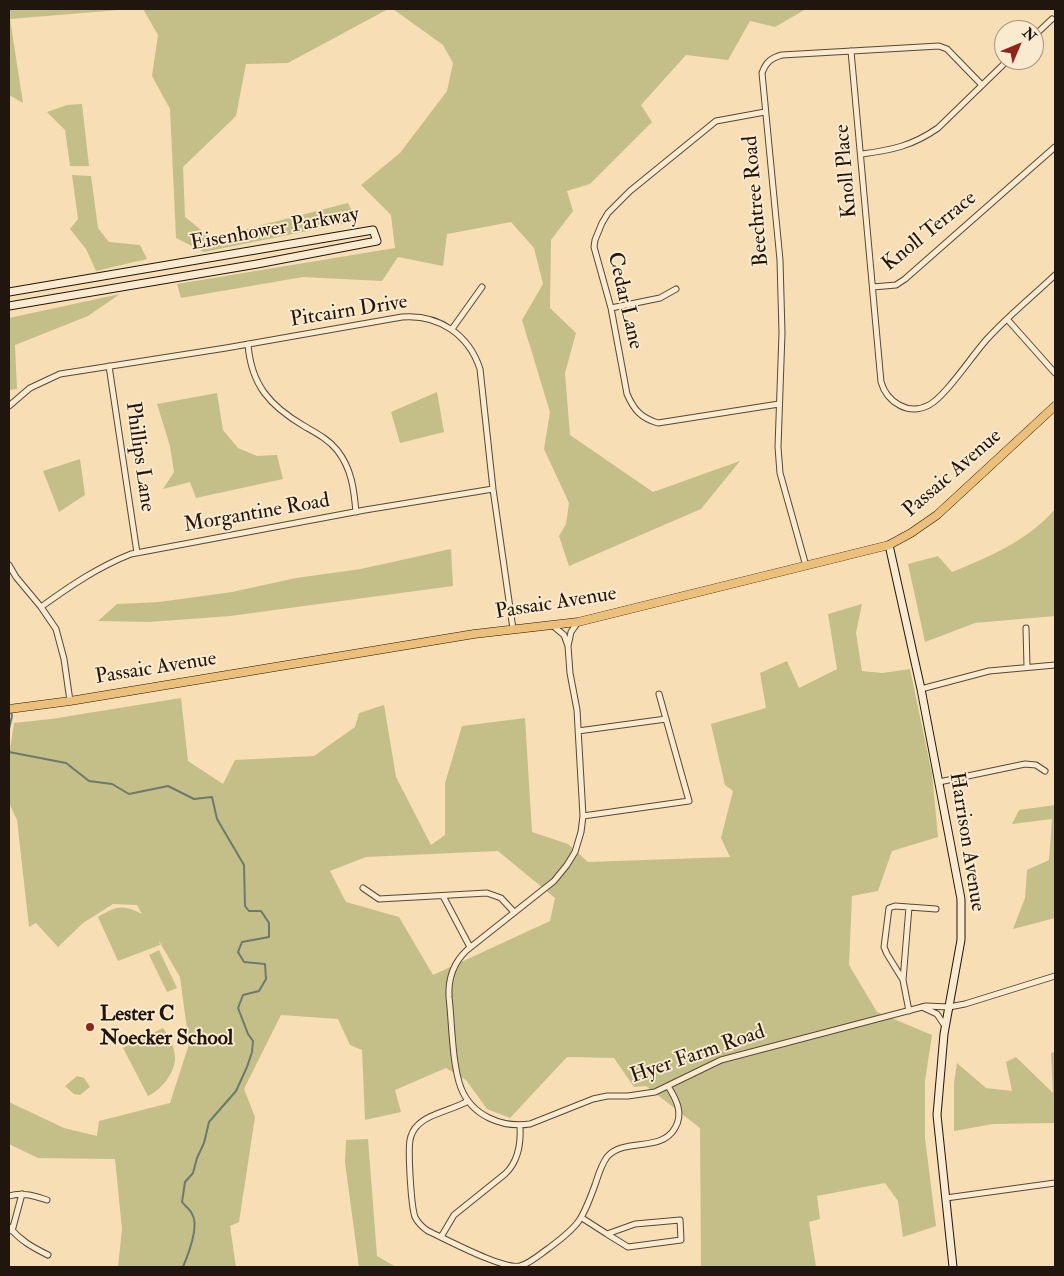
<!DOCTYPE html>
<style>
body{margin:0}
#map{position:relative;width:1064px;height:1276px;overflow:hidden;background:#f7deb5;font-family:"IM FELL Double Pica",serif}
canvas{display:block}
.frame{position:absolute;inset:0;border:10px solid #20160d;pointer-events:none}
.north{position:absolute;left:994px;top:20px;width:50px;height:50px;box-sizing:border-box;background:#faeacf;border:1px solid #a39581;border-radius:50%;rotate:45deg;font-size:14px;font-weight:700;line-height:20px;text-align:center;color:#20160d}
.north::after{content:'';display:block;margin:auto;width:18px;height:22px;background:#8f2418;clip-path:polygon(50% 0,100% 100%,50% 72%,0 100%)}
</style>
<div id="map">
<canvas width="1064" height="1276"></canvas>
<div class="frame"></div>
<div class="north">N</div>
</div>
<script>
const ctx = document.querySelector('canvas').getContext('2d');
ctx.lineJoin = 'round';
function fill(path, color) {
  ctx.fillStyle = color;
  ctx.fill(path, 'evenodd');
}
function stroke(path, color, width, dash) {
  ctx.strokeStyle = color;
  ctx.lineWidth = width;
  ctx.lineCap = dash ? 'butt' : 'round';
  ctx.setLineDash(dash || []);
  ctx.stroke(path);
}
function write(font, color, halo, rows, align = 'center') {
  ctx.font = font + ' "IM FELL Double Pica",serif';
  ctx.lineWidth = 4;
  ctx.setLineDash([]);
  ctx.textBaseline = 'middle';
  ctx.strokeStyle = halo;
  ctx.fillStyle = color;
  for (const [text, x, y, turn = 0] of rows) {
    ctx.save();
    ctx.translate(x, y);
    ctx.rotate((+turn || 0) * Math.PI / 180);
    ctx.textAlign = isNaN(turn) ? turn : align;
    if (halo) ctx.strokeText(text, 0, 0);
    ctx.fillText(text, 0, 0);
    ctx.restore();
  }
}
const green = new Path2D(`
 M9,9H131L10,19L23,103L9,95Z
 M143,9H388L288,63L246,64L236,116L183,167L185,217L211,238L348,203L357,221L204,252L176,238L170,109L152,76L158,35Z
 M393,9H806L775,27L750,21L728,60L686,55L641,105L652,122L590,184L567,191L573,211L551,240L550,308L576,333L565,373L570,435L653,492L740,461L701,509L569,566L559,536L566,524L569,503L544,449L550,412L522,320L543,284L534,248L511,222L447,234L443,266L398,257L382,281L303,277L181,298L177,284L395,248L391,215L361,185L400,153L447,91L453,63L443,45Z
 M82,104L89,166H70L65,130L47,112L67,105Z
 M72,175L91,176L98,228L109,242L140,245L147,259L96,271L86,249L70,229L78,219Z
 M120,294L88,316L15,345L17,389L9,390V318Z
 M437,392L444,432L400,443L391,412Z
 M217,393L223,430L238,448L257,456L277,455L283,479L196,498L190,482L163,489L174,472L170,446L157,404Z
 M80,459L85,495L59,512L43,471Z
 M1055,509V616L975,623L925,642L908,564L938,556L952,572C989,557 1029,540 1055,509Z
 M451,549L453,586L230,616L149,622L98,621L117,604L159,602L232,592L296,578L361,569Z
 M862,604L856,633L862,671L882,673L910,669L932,774L938,837L892,851L878,891L852,896L849,965L877,1012L932,1035L925,1081V1138L936,1226L903,1237L898,1201L885,1183L817,1196L820,1219L809,1222L816,1267H701L700,1128L646,1086L634,1087L614,1058L567,1057L510,1118L487,1109L466,1080L446,1068L395,1090L401,1112L365,1120L362,1050L350,1045L338,1019L281,1015L244,1089L255,1117L239,1222L230,1226L236,1267H118L122,1229L115,1159L38,1158L9,1144V1102L64,1128L97,1136L99,1121L170,1103L189,1044L180,977L159,941L160,945L118,961L98,917C116,906 123,904 142,914L137,905L113,904L83,923L58,947L36,923L29,927L17,820L9,803V756L14,723L51,719L181,698L188,761L223,784L235,760L314,756L355,727L359,713L384,705L396,777L431,845L445,835V783L462,726L525,718L532,832L568,844L588,862L730,857L721,838L733,791L725,785L711,724L766,708L760,673L787,661L799,688L837,669L828,614ZM498,851L555,898L550,921L433,975L399,917L346,902L330,871L366,857Z
 M1055,805V918L1013,929L1025,898L1027,870L1049,860L1052,819L1012,824L1019,810Z
 M159,950L177,988L167,992L149,955Z
 M163,1028C169,1037 175,1047 175,1058C175,1073 161,1090 148,1096L123,1048Z
 M1055,1052V1123L993,1124L954,1131V1083L957,1063L986,1088L1012,1091L1006,1062L1016,1057L1053,1093L1051,1053Z
 M77,1076L84,1078L90,1087L80,1095L74,1094L65,1086Z
 M368,1139L377,1256L396,1267H359L345,1162L346,1140Z`);
const stream = new Path2D(`
 M9,729L12,716L11,712
 M9,752L66,763L89,781L112,784L129,794L168,786L194,799L212,797L217,819L244,865L245,906L249,911H261L269,923V937L242,942L238,952L244,962L265,964L266,979L259,991L243,995L238,1008L248,1034L253,1041L252,1052L247,1067L236,1091L209,1122L204,1143L197,1158L193,1173L185,1182L182,1202C185,1206 190,1209 192,1214C200,1226 188,1255 183,1267`);
const street = new Path2D(`
 M1034,36L1052,19
 M851,51L881,382C887,402 908,416 929,405C946,396 973,354 988,338C1008,316 1033,296 1055,275
 M765,112L716,121L630,191L608,213L602,223L595,240L594,247L611,308L627,394C634,410 641,418 658,423L779,404
 M862,154C892,150 912,146 938,128L1008,60
 M873,287L896,285L905,279L1055,147
 M611,308L660,298L676,289
 M1007,319L1055,373
 M452,329L482,287
 M248,344C251,385 270,406 304,426C316,433 328,439 337,450C352,469 354,490 356,512
 M109,366L137,553
 M9,406L30,388L60,374L226,348L402,317C439,314 469,335 480,369L493,489L513,629
 M9,565L16,577L41,607L56,629L64,659L70,701
 M806,566L780,473L778,447L782,333L780,260L762,73C766,62 771,58 782,55L939,46L947,49L981,84
 M41,607C70,586 98,567 131,554L365,510L493,489
 M552,625L564,635L568,646L570,673L577,710L583,816L581,832L575,852L567,865L554,881L467,950C453,963 448,978 449,997C452,1022 452,1065 461,1088C472,1116 502,1128 530,1124L593,1099L607,1096H628L655,1092L721,1060L926,1006L949,1007L965,1004L1055,976
 M1026,628L1027,667
 M568,646L571,632L578,622
 M921,689L989,671L1055,665
 M578,731L666,719
 M939,782L1025,764L1036,765L1045,771
 M583,816L689,801L659,694
 M363,888L379,899L487,893L501,898L514,912
 M443,896L470,947
 M903,980L887,954L884,947L889,908L895,906L936,909
 M922,1007L937,1014L945,1026
 M909,1011L903,980L909,907
 M468,1101C453,1110 429,1113 417,1126C413,1130 411,1135 410,1140C408,1152 411,1206 415,1217C418,1223 422,1227 428,1231C446,1239 503,1270 520,1266C531,1263 540,1254 549,1248C580,1225 582,1220 595,1185C598,1176 601,1165 607,1157C624,1137 661,1153 675,1128C684,1113 676,1099 668,1086
 M9,1196C23,1192 34,1196 47,1200
 M946,1198L1055,1183
 M582,1218L607,1234L635,1224L680,1220L681,1240L628,1247L607,1234
 M9,1227C21,1241 32,1247 48,1255
 M12,1231L22,1194
 M441,1237L454,1215L505,1174C518,1162 521,1143 520,1126`);
const secondary = new Path2D(`
 M9,292L373,230L377,241L257,264L9,306
 M889,545L921,689L961,899V940L944,1034L937,1115L953,1267`);
const primary = new Path2D(`
 M9,709L70,701L474,634L578,622L889,545L911,533L937,515L1055,406`);
const markers = [
 [90,1027,5,"#8f2418"]
];
const streetNames = [
 ["Knoll Place",847,171,-95],
 ["Beechtree Road",757,201,-95],
 ["Eisenhower Parkway",275,230,-10],
 ["Knoll Terrace",930,232,-39],
 ["Cedar Lane",624,301,77],
 ["Pitcairn Drive",349,312,-9],
 ["Phillips Lane",139,457,82],
 ["Passaic Avenue",953,474,-41],
 ["Morgantine Road",257,514,-10],
 ["Passaic Avenue",556,604,-9],
 ["Passaic Avenue",156,669,-9],
 ["Harrison Avenue",966,842,81],
 ["Hyer Farm Road",698,1055,-19]
];
const poiNames = [
 ["Lester C",100,1015],
 ["Noecker School",100,1039]
];
fill(green, '#c4bf88');
stroke(stream, '#6b7a6f', 2);
stroke(street, '#564837', 7);
stroke(secondary, '#20160d', 9);
stroke(primary, '#20160d', 9);
stroke(street, '#faeacf', 5);
stroke(secondary, '#faeacf', 7);
stroke(primary, '#ecbf7a', 8);
for (const [x, y, r, color] of markers) {
  const dot = new Path2D();
  dot.arc(x, y, r, 0, 2 * Math.PI);
  ctx.fillStyle = color;
  ctx.fill(dot);
  stroke(dot, '#faeacf', 2);
}
write('21px', '#20160d', '#faeacf', streetNames);
write('bold 21px', '#20160d', '#faeacf', poiNames, 'left');
</script>
